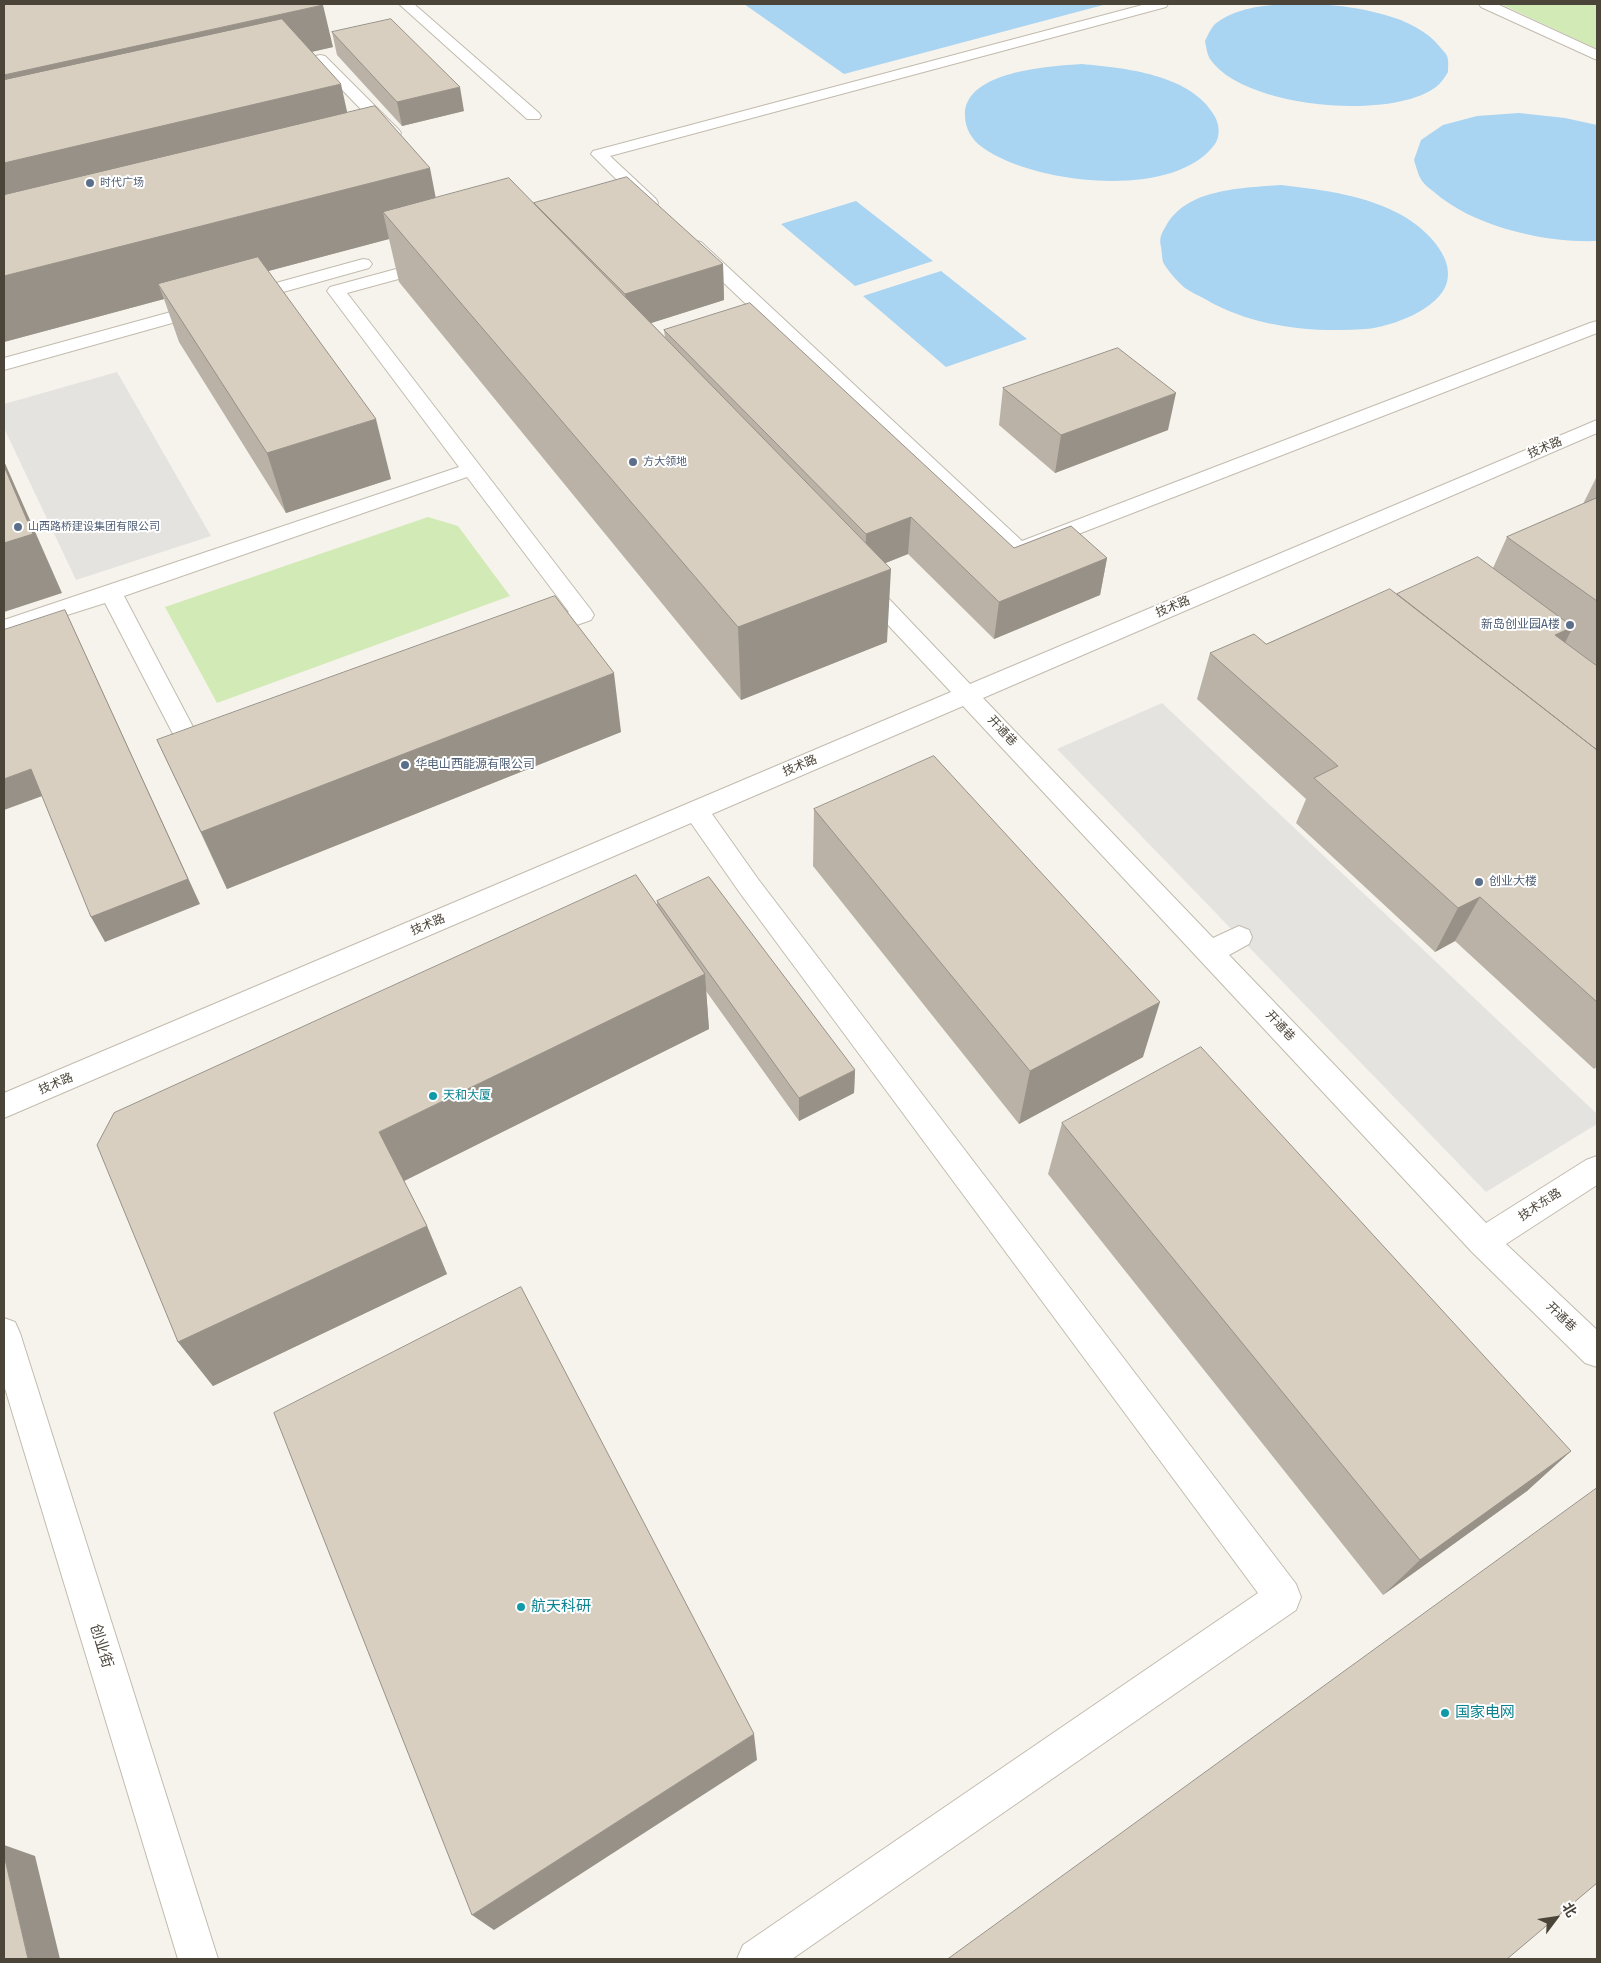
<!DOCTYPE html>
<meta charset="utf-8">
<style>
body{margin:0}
#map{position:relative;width:1601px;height:1963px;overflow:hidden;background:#f6f3ec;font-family:"Fira Sans","Noto Sans SC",sans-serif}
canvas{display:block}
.frame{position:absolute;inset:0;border:5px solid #4b4439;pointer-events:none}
.north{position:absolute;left:1531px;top:1893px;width:50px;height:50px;-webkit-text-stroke:4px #fff;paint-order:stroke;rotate:59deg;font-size:14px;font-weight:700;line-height:20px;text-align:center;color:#4b4439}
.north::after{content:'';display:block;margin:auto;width:18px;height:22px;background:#4b4439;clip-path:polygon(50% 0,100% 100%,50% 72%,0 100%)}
</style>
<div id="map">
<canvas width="1601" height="1963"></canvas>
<div class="frame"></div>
<div class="north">北</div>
</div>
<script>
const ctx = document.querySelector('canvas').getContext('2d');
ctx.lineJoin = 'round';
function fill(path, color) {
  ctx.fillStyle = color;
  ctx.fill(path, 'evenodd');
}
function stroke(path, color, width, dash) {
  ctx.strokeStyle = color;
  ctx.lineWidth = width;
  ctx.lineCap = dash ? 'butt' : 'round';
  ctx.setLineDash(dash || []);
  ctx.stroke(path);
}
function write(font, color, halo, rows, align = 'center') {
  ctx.font = font + ' "Fira Sans","Noto Sans SC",sans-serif';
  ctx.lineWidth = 4;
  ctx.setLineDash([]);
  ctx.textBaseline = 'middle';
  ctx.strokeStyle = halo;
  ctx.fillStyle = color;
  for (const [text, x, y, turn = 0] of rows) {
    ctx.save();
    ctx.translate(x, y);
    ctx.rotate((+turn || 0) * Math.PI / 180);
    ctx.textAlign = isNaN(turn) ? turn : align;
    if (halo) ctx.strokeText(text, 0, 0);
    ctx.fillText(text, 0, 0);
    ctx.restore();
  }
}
const green = new Path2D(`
 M1501,4H1597V49Z
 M428,517L458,526L510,596L217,703L165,607Z`);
const parking = new Path2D(`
 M117,372L211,536L76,580L4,428V404Z
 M1162,703L1597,1114V1124L1486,1192L1057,749Z`);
const water = new Path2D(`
 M744,4H1107L844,74Z
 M1319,4C1357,7 1415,15 1440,47C1442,50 1446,53 1447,56C1449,61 1448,67 1448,72C1445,77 1441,83 1436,87C1391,121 1243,108 1210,59C1207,54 1206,46 1205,41C1208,35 1211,28 1215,24C1243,2 1285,4 1319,4Z
 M1082,64C1124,68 1190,74 1214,115C1219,123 1221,135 1215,144C1174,201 1032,184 982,147C972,140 965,128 965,116C963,71 1050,66 1082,64Z
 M1519,113L1565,118L1597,125V241C1545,243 1474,227 1434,192C1430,189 1425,185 1422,181C1418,175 1416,166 1414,160L1421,140L1443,125L1477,116Z
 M1281,185C1324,190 1367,195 1405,217C1425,229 1454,256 1447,282C1440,309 1391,327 1366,329C1311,333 1253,327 1205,299C1199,296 1191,292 1185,288C1179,283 1167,270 1163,262C1162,258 1162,252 1161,247C1159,238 1161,234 1166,226C1187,188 1243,188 1281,185Z
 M856,201L933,261L855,286L781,224Z
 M941,271L1027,339L946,367L863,296Z`);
const minor = new Path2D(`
 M399,4H414L539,113L541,116L539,119H527Z
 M1146,4H1168L1166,7L610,156L656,199L658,203L656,207H644L591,154L593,151Z
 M1479,4H1497L1597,50V60L1481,7Z
 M320,55L325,56L399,130L401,133L399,136H387L317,64L281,73L276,71L273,68L276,65Z
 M695,241L701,242L1022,541L1590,323L1597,321V333L1019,557L1011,555L689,250L686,246L689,242Z
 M363,259L369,260L372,264L369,268L4,370V358Z
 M433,259L439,260L442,264L439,268L347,293L591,610L594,615L591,620L537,639L529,636L526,631L529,626L569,612L467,477L124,596L202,744L214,746L217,752L214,758L196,764L187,761L105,603L4,635V620L459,467L327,291L330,287Z
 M1597,420V433L983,698L1213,938L1239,926L1249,930L1252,937L1249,944L1229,955L1486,1223L1586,1160L1597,1156V1185L1506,1244L1597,1330V1367L1585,1363L1472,1252L963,706L712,814L758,879L1296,1584L1301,1597L1296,1610L792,1959H737L743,1945L1258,1593L740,893L691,823L4,1118V1093L951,692L856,591L853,586L856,581L864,579L872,581L970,684Z
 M4,1318L15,1322L20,1333L218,1959H178L4,1385Z`);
const wall = new Path2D(`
 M4,4L333,47L312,52L347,113L436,198L534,204L723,264L724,300L651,323L665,337L664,330L1014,548L1107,558L1100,595L994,639L908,554L886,563L887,642L741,700L399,282L389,239L268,271L391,479L286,513L179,342L164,299L4,342Z
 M332,32L464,111L402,126L337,55Z
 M1003,388L1168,430L1055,473L999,425Z
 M1597,477V1067L1594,1069L1455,941L1435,952L1296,823L1306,799L1197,699L1210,653L1266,644L1397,594L1493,568L1507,537L1583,504L1596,478Z
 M621,732L227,889L157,740Z
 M814,809L1143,1057L1019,1124L813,866Z
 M657,901L855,1070L854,1093L799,1121L706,991L709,1029L404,1181L427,1226L447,1274L213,1386L178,1342L657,905Z
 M1062,1123L1571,1451L1527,1491L1383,1595L1048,1174Z`);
const shadedWall = new Path2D(`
 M323,5L333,47L20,117L4,75Z
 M341,84L353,139L4,226V163Z
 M460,87L464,111L402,126L397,102Z
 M430,168L441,225L383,212L389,239L167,298L158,284L164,299L4,342V276Z
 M723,264L724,300L629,330L625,294Z
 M1176,393L1168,430L1055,473L1061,435Z
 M376,419L391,479L286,513L267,453Z
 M4,461L62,593L4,612Z
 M911,517L908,554L865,571L866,534Z
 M1107,558L1100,595L994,639L999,602Z
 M891,569L887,642L741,700L738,627Z
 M65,610L200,904L105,942L91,917Z
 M1573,627L1554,664L1555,635Z
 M614,673L621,732L227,889L201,832Z
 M31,769L45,795L4,810V779Z
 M1480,897L1455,941L1435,952L1458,908Z
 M705,974L709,1029L400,1183L379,1132Z
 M1160,1002L1143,1057L1019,1124L1030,1071Z
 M855,1070L854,1093L799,1121V1098Z
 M427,1226L447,1274L213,1386L178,1342Z
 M1571,1451L1527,1491L1383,1595L1420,1560Z
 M754,1734L757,1760L494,1930L472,1915Z
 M4,1845L35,1856L60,1959H28L4,1855Z`);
const building = new Path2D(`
 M4,4H322L323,5L4,75Z
 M282,19L341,84L4,163V80Z
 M391,19L460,87L397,102L332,32Z
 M375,106L430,168L4,276V195Z
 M627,177L723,264L625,294L534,203Z
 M509,178L891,569L738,627L383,212Z
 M258,257L376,419L267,453L158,284Z
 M750,303L1014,548L1071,526L1107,558L999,602L911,517L866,534L664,330Z
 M1118,348L1176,393L1061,435L1003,388Z
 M4,466L33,534L4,543Z
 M1597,498V601L1507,537Z
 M1478,557L1573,627L1555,635L1597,666V750L1397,594Z
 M1390,589L1597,750V1002L1480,897L1458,908L1314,778L1338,766L1210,653L1254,634L1266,644Z
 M555,596L614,673L201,832L157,740Z
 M65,610L188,879L91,917L31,769L4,779V630Z
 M934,756L1160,1002L1030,1071L814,809Z
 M636,875L705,974L379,1132L427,1226L178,1342L97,1145L114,1113Z
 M709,877L855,1070L799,1098L657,901Z
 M1201,1047L1571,1451L1420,1560L1062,1123Z
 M521,1287L754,1734L472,1915L274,1413Z
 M1597,1488V1883L1507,1959H948Z
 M4,1855L28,1959H4Z`);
const markers = [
 [90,183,5,"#5c6f8a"],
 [633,462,5,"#5c6f8a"],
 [18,527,5,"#5c6f8a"],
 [1570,625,5,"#5c6f8a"],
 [405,765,5,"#5c6f8a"],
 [1479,882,5,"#5c6f8a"],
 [433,1096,5,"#0f9aa8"],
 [521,1607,5,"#0f9aa8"],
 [1445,1713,5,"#0f9aa8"]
];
const farServicenames = [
 ["时代广场",100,183],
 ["方大领地",643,462],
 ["山西路桥建设集团有限公司",28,527]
];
const streetNames = [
 ["技术路",1545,448,-23],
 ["技术路",1173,607,-23],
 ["开通巷",1002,731,47],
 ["技术路",800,766,-23],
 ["技术路",428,925,-23],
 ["开通巷",1280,1026,47],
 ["技术路",56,1084,-23],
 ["技术东路",1540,1205,-33],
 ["开通巷",1561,1317,44]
];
const serviceNames = [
 ["新岛创业园A楼",1560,625,"right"],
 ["华电山西能源有限公司",415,765],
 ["创业大楼",1489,882]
];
const cultureNames = [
 ["天和大厦",443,1096]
];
const nearCulturenames = [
 ["航天科研",531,1607],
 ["国家电网",1455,1713]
];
const nearStreetnames = [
 ["创业街",101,1646,73]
];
fill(green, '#d2eab5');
fill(parking, '#e5e3e0');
fill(water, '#a9d4f2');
stroke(minor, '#c2bbae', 2);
fill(minor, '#fff');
fill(wall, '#bab2a6');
fill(shadedWall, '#979187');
fill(building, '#d8cfc1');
stroke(building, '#979187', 1);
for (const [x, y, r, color] of markers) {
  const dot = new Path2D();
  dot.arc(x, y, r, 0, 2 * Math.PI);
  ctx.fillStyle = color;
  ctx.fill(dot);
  stroke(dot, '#fff', 2);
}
write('11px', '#4e5e75', '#fff', farServicenames, 'left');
write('12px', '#4b4439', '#fff', streetNames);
write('12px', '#4e5e75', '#fff', serviceNames, 'left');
write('12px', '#0d838f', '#fff', cultureNames, 'left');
write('15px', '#0d838f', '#fff', nearCulturenames, 'left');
write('15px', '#4b4439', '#fff', nearStreetnames);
</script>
